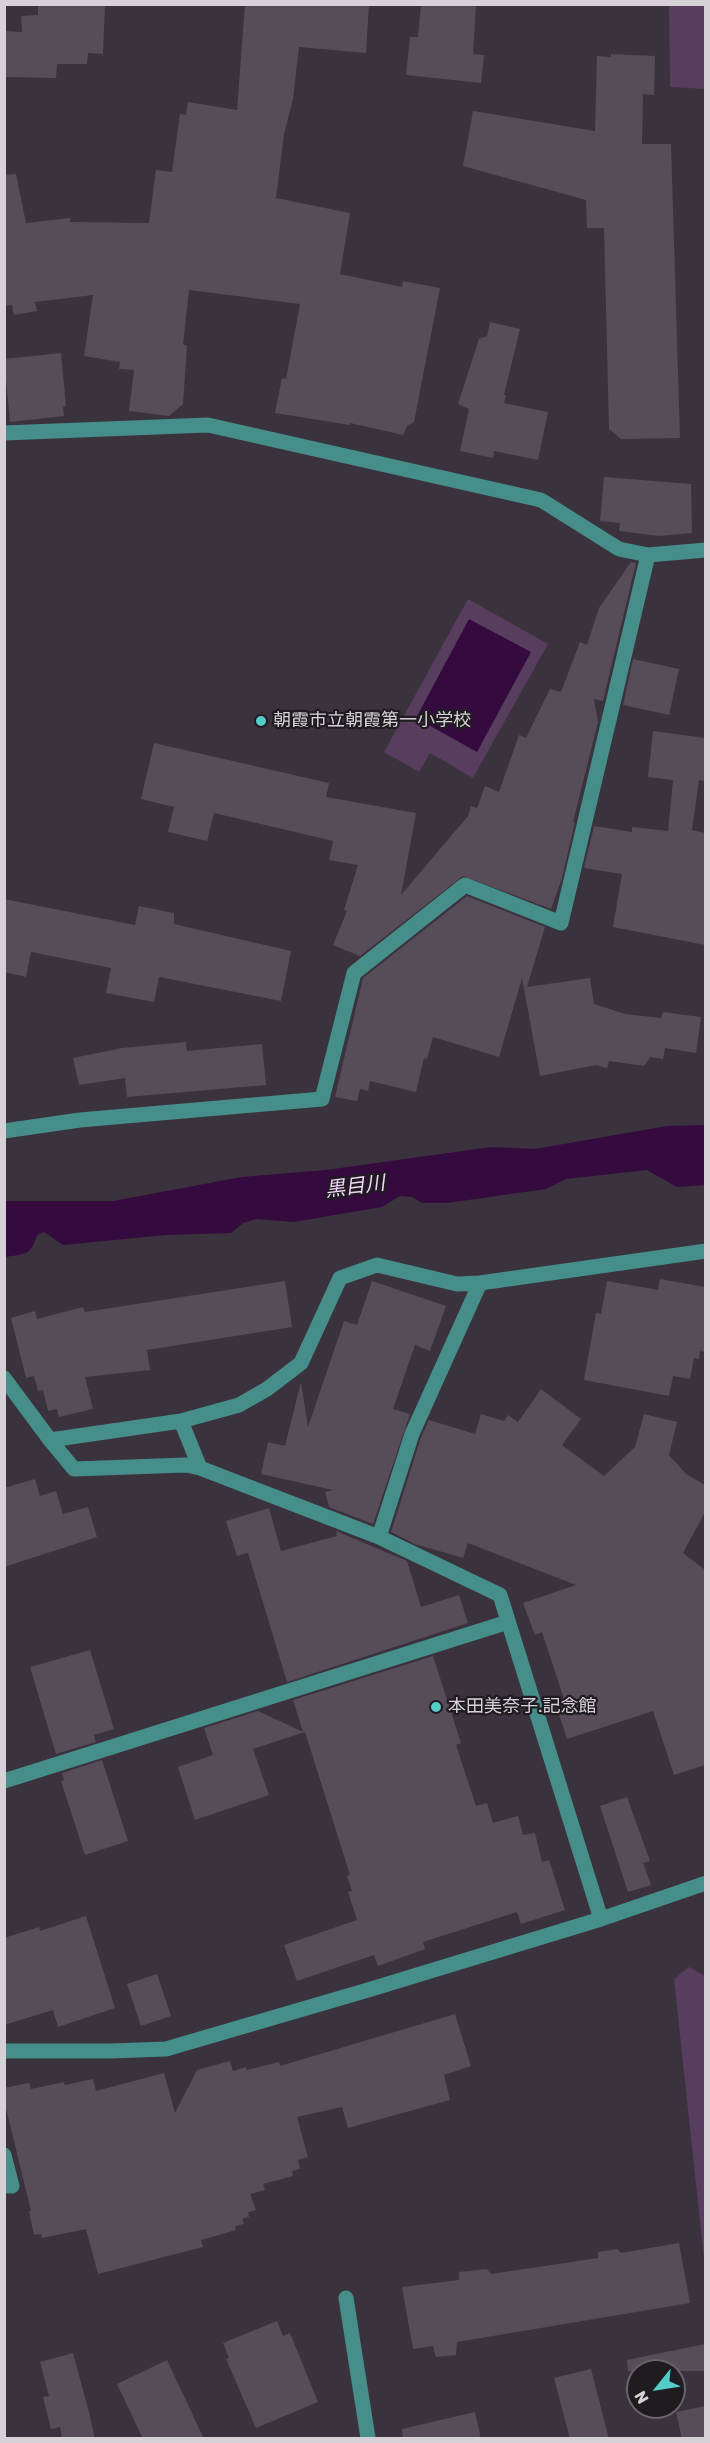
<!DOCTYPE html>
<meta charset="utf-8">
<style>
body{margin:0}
#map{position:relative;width:710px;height:2443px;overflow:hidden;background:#3a323c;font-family:Rubik,sans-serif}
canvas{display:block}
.frame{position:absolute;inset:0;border:6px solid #d6d1d7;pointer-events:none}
.north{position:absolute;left:626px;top:2359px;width:60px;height:60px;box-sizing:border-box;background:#1f1b20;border:2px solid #686469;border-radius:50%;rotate:240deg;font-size:16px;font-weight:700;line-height:24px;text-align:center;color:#d6d1d7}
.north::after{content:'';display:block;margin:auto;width:21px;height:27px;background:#54cdc8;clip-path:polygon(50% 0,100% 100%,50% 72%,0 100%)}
</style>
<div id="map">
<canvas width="710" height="2443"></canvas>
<div class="frame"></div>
<div class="north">N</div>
</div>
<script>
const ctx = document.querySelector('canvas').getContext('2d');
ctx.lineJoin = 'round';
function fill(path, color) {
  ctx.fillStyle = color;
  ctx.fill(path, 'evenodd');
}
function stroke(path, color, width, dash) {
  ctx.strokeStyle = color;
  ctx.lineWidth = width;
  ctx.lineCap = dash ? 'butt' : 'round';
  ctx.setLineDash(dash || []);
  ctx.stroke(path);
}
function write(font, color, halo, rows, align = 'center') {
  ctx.font = font + ' Rubik,"Noto Sans JP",sans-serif';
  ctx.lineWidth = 4.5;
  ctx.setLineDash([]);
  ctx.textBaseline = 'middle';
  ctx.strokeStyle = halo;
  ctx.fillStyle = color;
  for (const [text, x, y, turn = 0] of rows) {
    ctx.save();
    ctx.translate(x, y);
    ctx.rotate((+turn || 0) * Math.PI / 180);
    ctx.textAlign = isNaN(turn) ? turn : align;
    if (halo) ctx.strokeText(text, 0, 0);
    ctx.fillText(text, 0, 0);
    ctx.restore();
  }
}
const green = new Path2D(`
 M669,5H705V89L670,87Z
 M468,599L548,644L473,778L430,753L419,772L384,752Z
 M689,1967L705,1976V2260L704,2259L674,1979Z`);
const water = new Path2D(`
 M469,619L531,652L477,752L416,718Z
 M705,1125V1185L677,1187L647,1170L566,1179L546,1189L447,1203H422L412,1197L400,1196L382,1207L294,1222L256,1219L243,1223L231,1233L166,1235L63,1245L44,1232L37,1235C31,1256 24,1254 5,1257V1201H113L242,1177L326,1170L491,1147L535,1149L667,1126Z`);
const building = new Path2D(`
 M38,4H105L103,54L88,53L87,64H57L56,78L4,77V31L22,32L21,16L38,15Z
 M245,4H369L366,53L299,47L293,99L284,134L276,198L350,213L340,274L402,287L403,281L440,288L414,422L407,426L403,435L350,423V425L275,413L282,378L286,379L300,304L189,290L183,344L187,346L183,404L169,416L129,411L134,370L119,369L120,362L84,356L93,295L35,302L37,311L14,315L12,305L4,306V175L16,174L26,223L70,218V222L149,223L156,170L172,172L180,114L186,115L188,102L237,110Z
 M421,4H476L473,54L484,55L481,83L406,75L410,37H418Z
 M611,54L655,56L654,95L643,94L642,144H671L680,438L621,439L609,429L604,228H587L586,200L463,166L473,111L595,131L597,56L611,57Z
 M490,322L520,329L504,395H506L504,403L548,412L538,460L494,451L493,458L460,451L469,409L458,404L479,339L487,336Z
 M61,353L66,406L63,407L64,416L10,422L4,359Z
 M604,477L691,484L692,533L659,536L619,531L620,523L600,521Z
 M631,562L636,563L603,701L594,699L598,722L573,822H575L562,878L551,909L463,876L360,956L333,945L347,911L344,910L358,865L329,860L333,841L214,813L207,841L168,832L174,807L141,799L154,743L329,783L326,797L416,813L401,895L468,816L471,806L477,808L485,786L499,792L519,735L526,738L550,689L561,692L580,642L587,645L599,608Z
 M633,659L679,669L669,715L623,705Z
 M653,731L705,738V781L699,780L692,830L705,833V945L613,927L622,874L584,868L594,826L632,832V827L668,831L673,780L648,777Z
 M467,896L545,927L527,987L590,978L594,1004L625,1014L661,1018L663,1012L701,1017L696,1053L665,1048L663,1059L650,1057L644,1066L609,1061L607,1068L596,1065L540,1076L522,978L499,1057L433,1037L427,1059L424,1058L416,1092L370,1081L368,1091L360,1089L357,1101L335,1097L363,978Z
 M4,899L135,925L139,906L174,913V924L291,951L281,1001L159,977L154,1002L106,993L111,968L31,952L26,977L4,972Z
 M186,1042L187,1051L262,1044L266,1085L127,1097L125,1078L79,1085L73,1058L122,1048Z
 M660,1279L705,1287V1352L700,1351L699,1359L694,1358L690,1379L673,1376L669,1396L584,1380L596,1313L601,1314L607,1281L658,1290Z
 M285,1281L292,1327L147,1350L150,1370L85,1377L93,1409L59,1417L57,1409L48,1411L43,1390L38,1391L34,1376L26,1378L11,1318L35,1311L37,1319L83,1307L85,1312Z
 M372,1281L446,1306L430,1351L415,1345L393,1409L410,1414L373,1524L329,1507L325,1492L333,1490L261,1474L268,1442L285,1446L301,1382L308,1427L344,1321L357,1325Z
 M541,1389L581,1419L562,1445L604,1476L635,1447L644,1414L677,1422L669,1455L686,1474L705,1485V1512L683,1553L705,1570V1765L674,1775L653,1711L567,1739L556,1705L565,1702L542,1632L535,1635L523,1603L576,1585L468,1543L463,1558L415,1544L391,1532L421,1437L429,1420L475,1434L481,1414L504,1421L508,1415L518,1422Z
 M35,1479L40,1496L56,1491L63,1514L88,1507L97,1537L4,1567V1488Z
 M269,1508L281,1551L337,1536L336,1531L407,1561L421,1607L459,1595L468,1623L287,1682L248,1553L237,1556L226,1521Z
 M90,1650L114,1729L94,1735L96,1742L56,1754L30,1667Z
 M433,1656L461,1743L456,1745L476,1806L487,1803L493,1823L518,1816L523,1835L535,1833L542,1862L549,1860L565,1910L521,1924L517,1912L423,1942L425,1949L378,1966L374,1955L297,1981L284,1945L357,1920L348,1892L352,1891L347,1876L350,1875L305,1732L253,1749L269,1795L195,1820L178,1767L213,1755L204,1728L258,1711L303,1732L293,1700Z
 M102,1760L128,1841L85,1855L61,1781L64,1780L62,1773Z
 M627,1797L650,1861L643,1863L651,1885L628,1892L600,1806Z
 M86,1916L115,2008L58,2027L53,2010L4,2025V1938L39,1927L40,1931Z
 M157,1974L171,2016L141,2026L127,1984Z
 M455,2014L471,2066L444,2075L450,2100L348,2128L342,2107L297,2117L308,2157L298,2160L300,2169L292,2171L293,2176L263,2184L265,2190L250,2194L256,2210L248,2212L249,2217L242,2219L244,2224L235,2226L236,2230L201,2240L203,2247L98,2274L86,2229L42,2238L41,2234L34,2235L29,2211H31L4,2100V2088L29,2083L31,2089L64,2082L65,2085L93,2079L96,2091L164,2073L175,2113L197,2070L230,2061L233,2071L246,2067L247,2070L279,2062L280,2066Z
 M679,2243L690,2303L457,2342L456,2355L436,2357L433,2346L413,2349L402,2287L459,2280V2272L487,2269L491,2274L598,2258V2252L617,2249L621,2253Z
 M277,2321L283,2336L290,2333L318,2402L256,2428L226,2359L229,2358L223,2343Z
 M705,2344V2371H628L627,2360Z
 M73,2353L89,2412L95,2439H62L60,2427L51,2429L43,2397L49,2396L40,2362Z
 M167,2360L204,2439H143L117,2384Z
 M591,2369L609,2439H570L554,2378Z
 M705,2406V2439H682L676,2412Z
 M475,2412L481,2439H403L402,2429Z`);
const minor = new Path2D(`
 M4,433L208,425L541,500L619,549L648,555L706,550
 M4,1131L80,1120L322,1099L354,973L465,885L561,923L648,555
 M4,1378L50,1440L181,1421L200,1468L379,1537L500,1595L601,1919
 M181,1421L239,1405L267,1389L301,1363L340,1278L377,1265L457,1284L480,1283
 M50,1440L74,1469L186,1465L200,1468
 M379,1537L412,1434L480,1283L706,1251
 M4,1781L508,1622
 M4,2051H111L166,2049L368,1990L601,1919L706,1883
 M4,2155L12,2186H4
 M346,2298L368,2438`);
const markers = [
 [261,721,6,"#54cdc8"],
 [436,1707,6,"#54cdc8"]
];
const poiNames = [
 ["朝霞市立朝霞第一小学校",273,721],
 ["本田美奈子.記念館",448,1707]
];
const waterNames = [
 ["黒目川",355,1187,-7]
];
fill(green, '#573d5e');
fill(water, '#350b3f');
fill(building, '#564d58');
stroke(minor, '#468e8a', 15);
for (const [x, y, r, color] of markers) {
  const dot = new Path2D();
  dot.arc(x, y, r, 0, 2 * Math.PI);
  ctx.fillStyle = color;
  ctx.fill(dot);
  stroke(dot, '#1f1b20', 2);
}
write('18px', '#d6d1d7', '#1f1b20', poiNames, 'left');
write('italic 20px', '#f1d7f8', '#1f1b20', waterNames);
</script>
